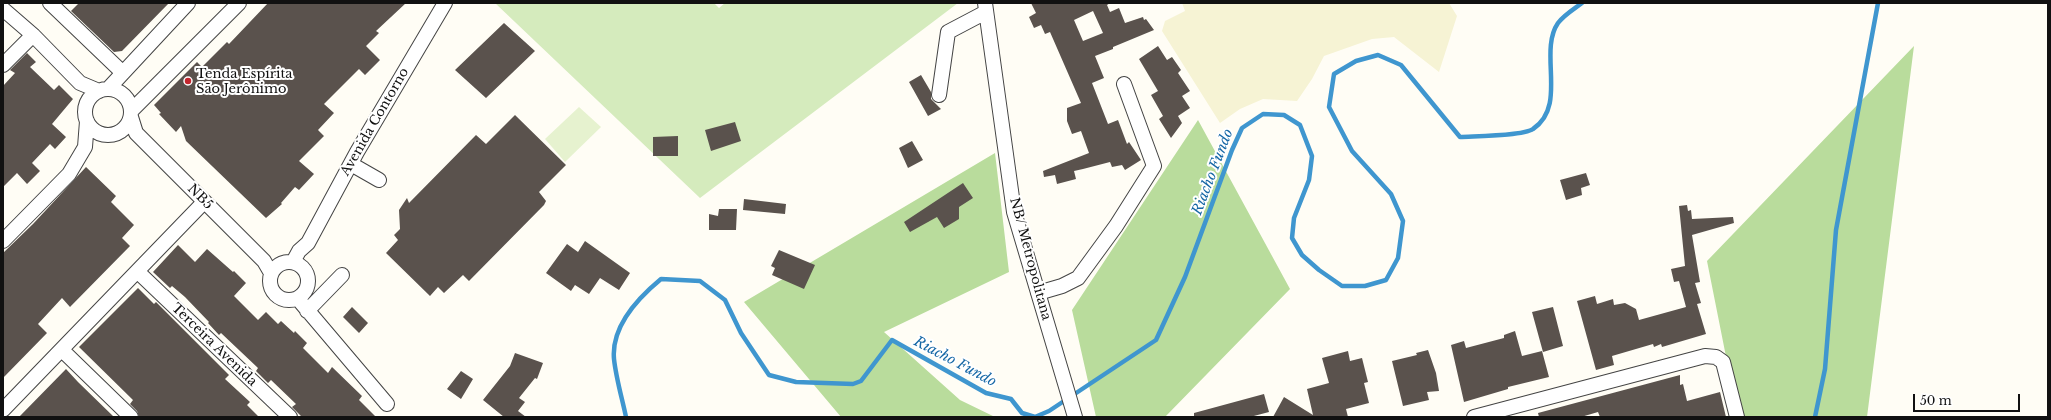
<!DOCTYPE html>
<meta charset="utf-8">
<style>
body{margin:0}
#map{position:relative;width:2051px;height:420px;overflow:hidden;background:#fffdf5;font-family:"Libre Baskerville",serif}
canvas{display:block}
.frame{position:absolute;inset:0;border:4px solid #111;pointer-events:none}
.scale{position:absolute;left:1913px;top:394px;width:107px;height:18px;box-sizing:border-box;border:2px solid #111;border-top:0;padding-left:5px;font-size:12px;line-height:14px;white-space:nowrap;color:#111;-webkit-text-stroke:3px #fff;paint-order:stroke}
</style>
<div id="map">
<canvas width="2051" height="420"></canvas>
<div class="frame"></div>
<div class="scale">50 m</div>
</div>
<script>
const ctx = document.querySelector('canvas').getContext('2d');
ctx.lineJoin = 'round';
function fill(path, color) {
  ctx.fillStyle = color;
  ctx.fill(path, 'evenodd');
}
function stroke(path, color, width, dash) {
  ctx.strokeStyle = color;
  ctx.lineWidth = width;
  ctx.lineCap = dash ? 'butt' : 'round';
  ctx.setLineDash(dash || []);
  ctx.stroke(path);
}
function write(font, color, halo, rows, align = 'center') {
  ctx.font = font + ' "Libre Baskerville",serif';
  ctx.lineWidth = 4;
  ctx.setLineDash([]);
  ctx.textBaseline = 'middle';
  ctx.strokeStyle = halo;
  ctx.fillStyle = color;
  for (const [text, x, y, turn = 0] of rows) {
    ctx.save();
    ctx.translate(x, y);
    ctx.rotate((+turn || 0) * Math.PI / 180);
    ctx.textAlign = isNaN(turn) ? turn : align;
    if (halo) ctx.strokeText(text, 0, 0);
    ctx.fillText(text, 0, 0);
    ctx.restore();
  }
}
const farmland = new Path2D(`
 M1182,3H1449L1457,16L1439,72L1394,37L1372,39L1324,56L1312,79L1297,101L1263,99L1240,109L1220,123L1162,31L1165,21L1185,11Z`);
const green = new Path2D(`
 M495,3H714L719,8L725,3H958L700,198Z`);
const forest = new Path2D(`
 M1914,46L1867,417H1738L1707,261Z
 M1198,120L1290,289L1165,417H1096L1072,310Z
 M995,153L1009,272L884,332L960,400L995,417H841L744,302Z`);
const pitch = new Path2D(`
 M579,107L601,127L565,162L545,139Z`);
const stream = new Path2D(`
 M626,417C622,398 616,378 614,359C611,326 638,298 661,279L700,281L725,300L741,333L769,375L796,382L853,384L861,381L892,340L986,393L1011,399L1022,413L1035,417L1049,411L1156,340L1185,277L1232,150L1242,128L1263,114L1284,115L1300,125L1312,156L1309,180L1294,218L1292,238L1302,255L1319,270L1342,286H1365L1386,280L1398,258L1403,221L1391,194L1352,151L1329,107L1334,74L1356,61L1378,55L1401,65L1460,137C1474,136 1523,136 1533,129C1568,106 1538,52 1558,23C1564,15 1574,9 1582,3
 M1815,417L1825,369L1836,230L1878,3`);
const building = new Path2D(`
 M79,3H169L122,51L114,52L71,11Z
 M268,3H406L376,31L379,33L366,46L380,60L365,75L359,69L324,104L334,113L318,130L324,136L299,161L314,174L299,190L295,187L281,203L282,204L266,218L186,141L181,126L176,132L159,114L161,113L154,105L197,62L202,67L227,42L229,44Z
 M1031,3H1110L1107,5L1110,12L1119,8L1125,23L1143,17L1144,20L1146,19L1154,30L1113,47V49L1095,56L1104,78L1092,83L1108,124L1118,120L1127,144L1129,142L1141,160L1125,170L1122,165L1112,167L1110,162L1083,169L1074,171L1076,179L1057,184L1055,175L1044,177L1043,171L1089,153L1081,131L1072,134L1067,121V108L1081,103L1050,32L1045,34L1041,25L1034,28L1029,17L1036,13ZM1093,11L1103,33L1083,41L1074,20Z
 M504,23L535,51L486,98L455,70Z
 M1158,46L1167,60L1172,57L1181,70L1178,73L1190,91L1182,96L1190,108L1178,116L1182,123L1171,138L1159,119L1163,116L1151,95L1158,91L1139,59Z
 M27,53L36,62L30,67L54,90L59,85L73,99L52,124L66,137L55,149L50,144L32,163L40,171L27,184L17,173L3,187V86L15,73L10,70Z
 M921,75L931,92V99L941,109L928,116L909,82Z
 M515,115L566,165L539,192L546,201L544,205L469,281L463,275L444,293L438,287L430,296L386,253L398,240L394,235L400,229L399,210L407,198L409,203L476,135L486,144Z
 M735,122L741,141L711,151L705,130Z
 M678,136V156H653V137Z
 M912,141L923,160L908,168L899,148Z
 M86,167L116,196L111,202L134,225L122,238L130,246L70,307L62,298L38,324L47,333L3,378V253L33,224Z
 M1586,173L1590,185L1581,188L1582,195L1566,200L1560,180Z
 M963,183L973,198L959,207V219L944,228L937,217L910,232L904,222Z
 M744,199L786,204L785,214L743,210Z
 M1687,205L1688,211L1691,210L1692,219L1733,217L1734,223L1692,235L1700,282L1695,283L1701,303L1697,304L1706,334L1662,347L1661,344L1654,347L1653,344L1612,356L1614,365L1596,370L1577,301L1595,296L1597,304L1613,299L1614,305L1625,303L1636,309L1639,320L1686,307L1679,281L1674,282L1671,269L1685,266L1679,206Z
 M719,209H737L736,230H709V214L718,216Z
 M585,241L630,273L619,290L600,278L589,294L575,285L571,291L546,273L567,244L578,252Z
 M178,245L195,262L207,249L233,272L234,271L246,283L234,296L258,320L266,312L278,324L281,321L294,333L295,331L307,343L303,348L328,373L332,367L362,396L359,400L376,417H302L292,407L296,404L271,380L268,383L256,371L258,368L221,333L219,335L208,323L209,322L185,297L172,286L170,288L153,272Z
 M779,250L815,265L804,289L772,275L775,268L771,266Z
 M138,288L154,304L156,302L229,375L225,379L250,402L247,405L259,417H139L137,411L130,404L133,400L79,347Z
 M352,307L368,323L359,333L343,317Z
 M1553,307L1563,346L1543,352L1532,312Z
 M1515,331L1522,356L1542,351L1549,377L1508,387V389L1464,402L1451,345L1464,341L1466,348L1504,338V335Z
 M1428,350L1436,373L1439,391L1427,392L1429,400L1403,406L1392,361L1417,355L1416,353Z
 M1348,351L1350,361L1362,358L1368,382L1364,383L1369,403L1346,409L1348,417H1273L1284,397L1313,415L1307,389L1329,383L1322,358Z
 M515,353L543,363L537,379L535,378L519,398L525,402L518,411L526,417H504L483,400L510,366Z
 M66,369L78,382L114,417H19Z
 M461,371L473,379L461,399L447,389Z
 M1680,375V385L1683,384L1687,401L1720,392L1726,417H1600L1598,412L1581,417H1539L1538,413Z
 M1264,394L1269,412L1250,417H1194V413Z`);
const minor = new Path2D(`
 M50,3L123,73
 M985,3L1014,212L1075,417
 M3,9L33,35L80,83L99,91
 M3,65L33,35
 M108,89L188,3
 M85 112a23 23 0 1 1 46 0a23 23 0 1 1-46 0Z
 M939,95L948,32L986,12
 M131,111L239,3
 M131,117L136,133L264,261L271,273
 M351,164L379,180
 M3,241L69,174L85,147L87,121
 M270 281a19 19 0 1 1 38 0a19 19 0 1 1-38 0Z
 M293,262L299,251L308,243L357,152L445,3
 M138,272L290,417
 M1038,293L1062,286L1078,278L1116,226L1154,166L1124,84
 M298,299L387,404
 M307,311L342,275
 M62,350L131,417
 M3,410L204,202
 M1474,417L1705,356L1716,357L1723,362L1737,417`);
const markers = [
 [188,81,4,"#c4262e"]
];
const poiNames = [
 ["Tenda Espírita",196,74],
 ["São Jerônimo",196,89]
];
const streetNames = [
 ["Avenida Contorno",375,122,-60],
 ["NB5",200,197,45],
 ["NB/ Metropolitana",1030,259,75],
 ["Terceira Avenida",214,345,44]
];
const waterNames = [
 ["Riacho Fundo",1213,172,-69],
 ["Riacho Fundo",955,362,28]
];
fill(farmland, '#f6f3d4');
fill(green, '#d5ebbd');
fill(forest, '#b9dc9c');
fill(pitch, '#e6f2cf');
stroke(stream, '#3f96cf', 4.5);
fill(building, '#5a524d');
stroke(minor, '#444', 16);
stroke(minor, '#fff', 14);
for (const [x, y, r, color] of markers) {
  const dot = new Path2D();
  dot.arc(x, y, r, 0, 2 * Math.PI);
  ctx.fillStyle = color;
  ctx.fill(dot);
  stroke(dot, '#fff', 1.5);
}
write('13px', '#111', '#fff', poiNames, 'left');
write('13px', '#111', '#fff', streetNames);
write('italic 14px', '#1768a6', '#fff', waterNames);
</script>
